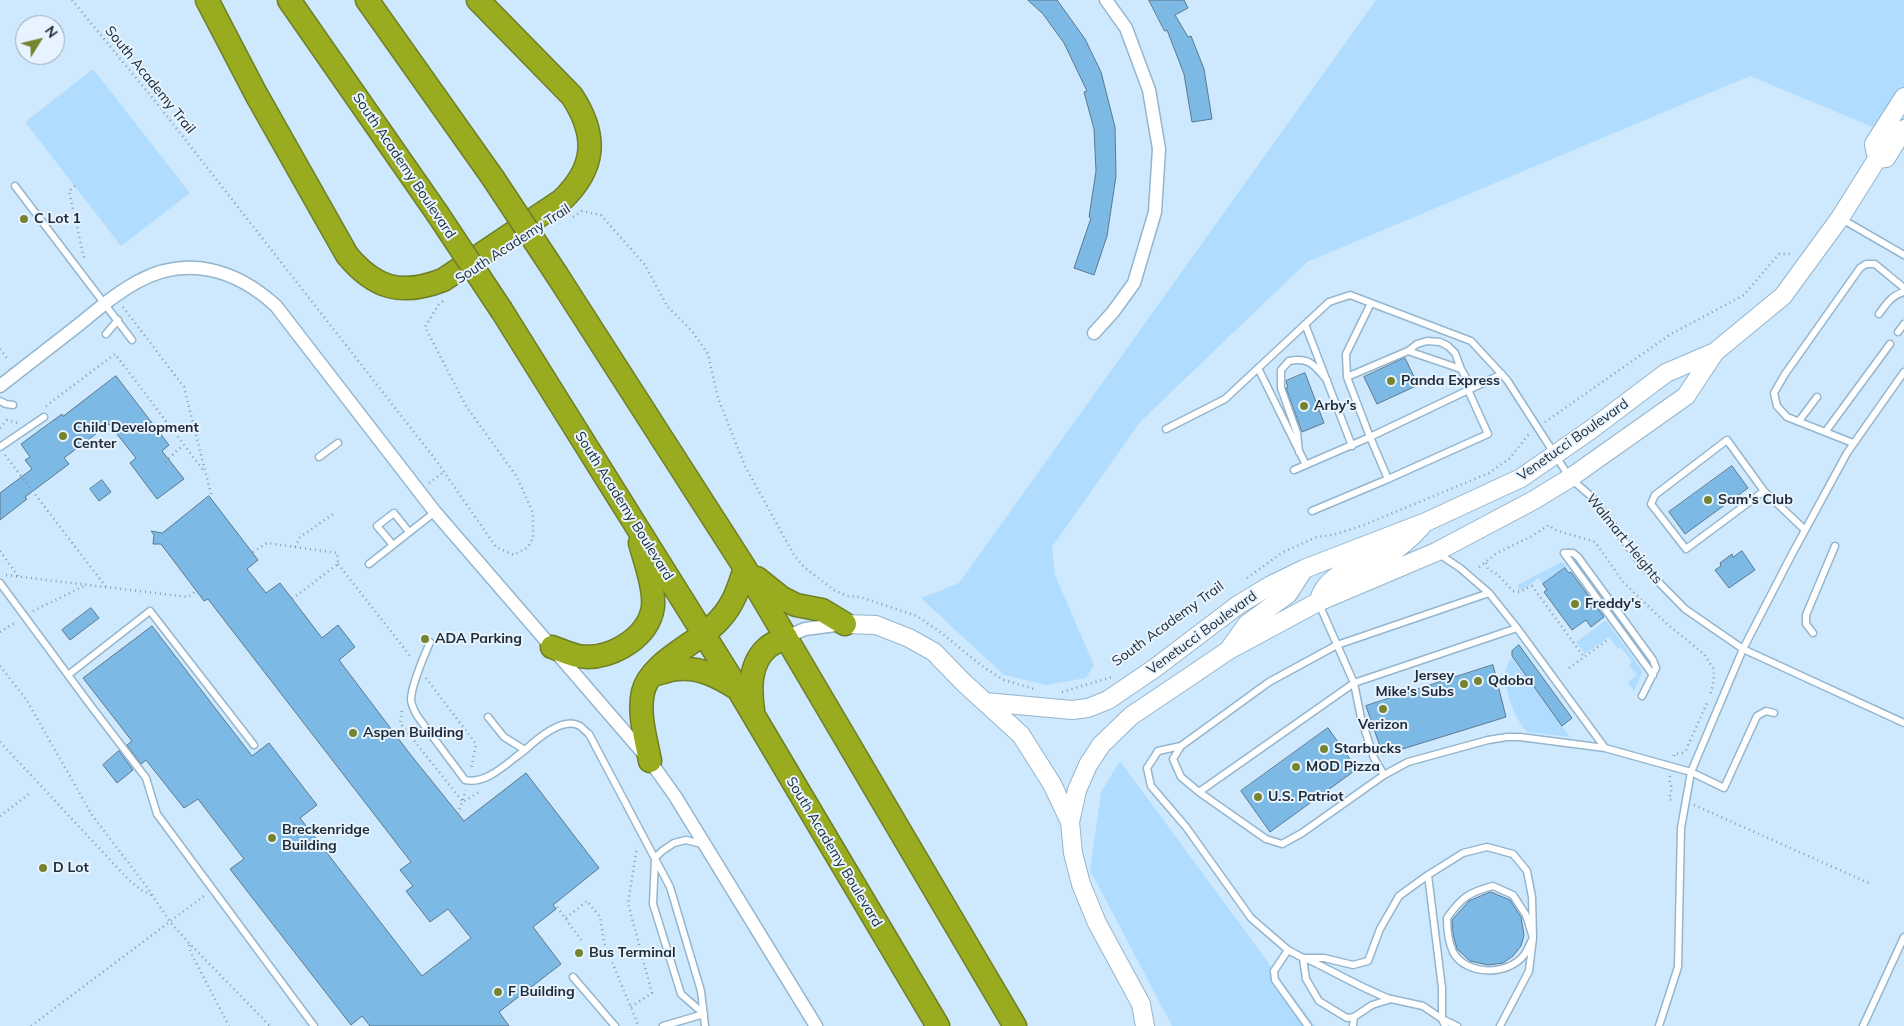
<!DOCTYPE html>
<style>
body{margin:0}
#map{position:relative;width:1904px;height:1026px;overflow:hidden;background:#cee9fd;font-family:Mulish,sans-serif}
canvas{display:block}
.north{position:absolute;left:15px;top:15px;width:50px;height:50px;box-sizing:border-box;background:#e7f4ff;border:1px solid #97a4af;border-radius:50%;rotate:54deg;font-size:14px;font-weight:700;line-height:20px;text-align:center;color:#202c36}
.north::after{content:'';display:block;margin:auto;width:18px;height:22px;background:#768331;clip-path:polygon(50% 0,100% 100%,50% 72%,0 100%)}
</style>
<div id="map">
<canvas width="1904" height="1026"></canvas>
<div class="north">N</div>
</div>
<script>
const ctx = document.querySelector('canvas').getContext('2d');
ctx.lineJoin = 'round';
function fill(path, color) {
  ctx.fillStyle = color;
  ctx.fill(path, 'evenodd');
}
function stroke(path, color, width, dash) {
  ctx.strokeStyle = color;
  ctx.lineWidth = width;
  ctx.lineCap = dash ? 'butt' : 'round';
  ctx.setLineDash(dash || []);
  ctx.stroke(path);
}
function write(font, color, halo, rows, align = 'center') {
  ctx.font = font + ' Mulish,sans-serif';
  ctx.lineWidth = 4;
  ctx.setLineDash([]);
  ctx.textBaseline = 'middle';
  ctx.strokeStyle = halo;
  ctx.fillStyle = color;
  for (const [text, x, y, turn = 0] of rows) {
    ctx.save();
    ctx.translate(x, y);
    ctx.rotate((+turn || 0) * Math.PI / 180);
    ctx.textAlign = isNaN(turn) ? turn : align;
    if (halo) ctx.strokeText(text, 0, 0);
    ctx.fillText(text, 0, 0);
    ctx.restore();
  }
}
const green = new Path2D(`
 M1376,0H1904V140L1750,76L1307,262L1140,422L1052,547L1055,575L1094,665L1086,678L1046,685L1004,675L921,598L959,583Z
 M93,69L190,193L121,246L25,122Z
 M1561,562L1568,566L1543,584L1538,578L1526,588L1518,590V585Z
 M1606,620L1641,669L1642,673L1634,691L1628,682L1637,675L1629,665L1632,662L1621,647L1618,649L1609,637L1585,654L1576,642Z
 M1512,658L1570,737L1527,732C1514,719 1495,672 1512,658Z
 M1120,761L1315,1026H1172L1090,870L1101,792Z`);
const building = new Path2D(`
 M1028,0H1057L1085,39L1101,72L1115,127L1116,176L1107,236L1094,275L1074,268L1091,218L1089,217L1096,171L1094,129L1084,92L1087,91L1064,43L1043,14Z
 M1149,0H1184L1188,8L1175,15L1188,37L1191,36L1204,69L1212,119L1192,122L1184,74L1167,30L1165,31Z
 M1405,358L1418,385L1377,404L1364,377Z
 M1305,373L1324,423L1302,432L1286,388L1288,387L1286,381Z
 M116,376L169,445L162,451L184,479L157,499L130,463L136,458L109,424L64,458L69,464L25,497L27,499L0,520V493L32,469L25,460L30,457L21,444L62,414L63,416Z
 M1732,466L1748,488L1685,534L1669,512Z
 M102,480L111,492L99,501L90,489Z
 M209,496L258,560L247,569L266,593L280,583L322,638L338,625L355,647L339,660L410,754L464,821L526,773L599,868L553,905L556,909L533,927L561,964L499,1012L509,1026H370L362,1016L351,1025L230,869L244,859L198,799L184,808L146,760L141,764L127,745L132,741L83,678L152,626L252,756L269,743L317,805L300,818L422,976L471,938L448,909L430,922L406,891L413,886L400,870L411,862L208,599L204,601L161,544H153L154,535L151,531L162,533Z
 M1742,551L1755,570L1729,588L1715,570L1721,566L1720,563L1732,554L1733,557Z
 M1565,568L1569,573L1571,572L1604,617L1591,627L1586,620L1572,630L1544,592L1547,590L1543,584Z
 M91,608L99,618L70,640L62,630Z
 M1519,645L1572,718L1562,726L1512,656V651Z
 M1493,665L1506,717L1383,755L1366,706Z
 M1328,728L1357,769L1270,832L1241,791Z
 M119,751L133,770L117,783L103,765Z
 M1491,892L1510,900L1521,917L1524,935L1521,946L1513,956L1503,963L1488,965L1470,961L1457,949L1453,934L1452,920L1469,901Z`);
const path = new Path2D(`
 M72,0L155,101L435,459L496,547L514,555L528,547L533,538V513L517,477L466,406L425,327L439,304L443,301
 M75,186L69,191L84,258
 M573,217L582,211L601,215L645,265L667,306L692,331L708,354L718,398L745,466L794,555L805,568L834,590L847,596L860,597L917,616L939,631L982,666L1004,680L1034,689
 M123,307L184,387L211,494
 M0,349L9,361
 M46,406L115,354L203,470
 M1545,422L1671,334L1744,295L1779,254H1793
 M0,428L7,420L17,423
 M5,455L106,587
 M165,462L183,445
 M429,483L444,472
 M295,547L300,537L336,512
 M0,551L18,576
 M253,552L267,543L337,553L338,564L292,599
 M1486,563L1488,569L1497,574L1513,591L1520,592L1532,586L1584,657
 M338,564L411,657
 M1479,567L1497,553L1530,537L1549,525L1555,530L1595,542L1624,583L1667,624L1704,654L1713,668L1714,676L1713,685L1710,695
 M6,575L188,597L196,591
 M1247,578L1283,552L1317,537L1333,535L1364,525L1489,473L1509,459L1529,434
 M33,611L84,586
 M0,632L16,622
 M0,666L26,699L92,815L147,887L170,922L189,943L270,1026
 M1569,668L1609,639
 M426,678L476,744L471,770
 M1062,692L1112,677
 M402,711L400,723L463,802L479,792
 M0,742L128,879L141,890L151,895
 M1674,756V754L1682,753L1686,750L1707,703
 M1670,776L1669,780C1673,787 1671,792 1669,799L1674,801
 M1694,805L1871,884
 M458,814L466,790
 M0,816L29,794
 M554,903L582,941
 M566,918L587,901L600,917L604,942L638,1025
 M189,945L191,953L229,1026
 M631,1007L652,993L628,903L637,847
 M31,1026L204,896`);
const lane = new Path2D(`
 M15,186L132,340
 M1840,218L1904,255
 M1371,303L1346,354L1347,377L1370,437L1502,374
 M1879,314C1886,304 1892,295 1904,292
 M1305,324L1352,446
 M1898,332L1904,324
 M106,334L118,320
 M1408,351L1461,369
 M1258,368L1306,465
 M1347,377L1408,351L1417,344L1427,341L1440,342L1448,346L1455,353L1461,369L1472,388
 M0,401L6,404L13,405
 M1799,421L1817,397
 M1166,429L1225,399L1329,302L1350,295L1471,341L1507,380L1570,478L1592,497L1642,565L1685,609L1743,649L1904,723
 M1826,431L1890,344
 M1853,443L1787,417L1777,406L1774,393L1785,374L1860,268L1866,264H1875L1904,288
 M0,447L44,417
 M1299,452L1297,433L1281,388V370L1289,361C1310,357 1314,365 1327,380
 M319,457L338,443
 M1294,470L1370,437L1388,479L1488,434L1468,390
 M1764,491L1686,549L1651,504L1655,495L1727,440L1764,491L1805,530
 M1312,511L1388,479
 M393,545L377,526L394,513L409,532
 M1564,553H1573L1578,557L1653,660L1656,668L1642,696
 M1564,553L1653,675
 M1439,554L1460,568L1489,593
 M369,564L435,512
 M0,583L88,702L146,778L157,814L314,1026
 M1489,593L1517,628L1354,683L1199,792L1181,777L1173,759L1181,746L1269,682L1337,645Z
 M1319,604L1354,683L1361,718L1374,758L1384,775
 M1517,628L1605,748
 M1813,633L1806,624V615L1835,546
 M430,642C424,657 412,682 411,699C411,705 415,712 418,717L465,780C487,785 508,762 525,750
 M68,675L150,611L254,745
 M488,717L504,737L525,750C537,739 563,716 580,726C583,728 586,732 589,734L670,887L701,991L705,1026
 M1181,746L1158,751L1147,768L1151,786L1186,827L1251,918L1288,950L1303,958L1306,979L1319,1001L1347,1018L1354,1017L1372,1005L1391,999L1423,1006L1442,1019L1445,1026
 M1199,792L1266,839L1282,844L1302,833L1384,775L1408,762L1488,740L1507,737H1520L1605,748L1691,772L1724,788L1757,716L1766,711L1774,713
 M702,844L686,840L674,843L662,851L655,858L653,904L681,994L704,1014
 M1428,875L1442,988V1019L1457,1026
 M1493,886L1513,895L1526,915L1533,938C1530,943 1528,950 1524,955C1508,976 1466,976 1453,952C1448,941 1447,929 1447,918C1461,898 1469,892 1493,886Z
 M1288,950L1274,971L1275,980L1308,1026
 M1303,958H1324L1353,965L1368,961L1380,929L1399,896L1428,875L1463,853L1487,847L1513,854L1527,871L1532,897L1533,938L1529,971L1500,1026
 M1307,959C1335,972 1361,988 1390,999
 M573,977L615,1026
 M663,1026L704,1014
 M1353,1026L1354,1017
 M1659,1026L1678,967L1681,828L1691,772L1743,649L1791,556L1847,453L1904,372
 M1863,1026L1904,937`);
const street = new Path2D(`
 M1094,333L1113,312L1134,283L1155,212L1159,149L1149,90L1126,28L1106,0
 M0,386C27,365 54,344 81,323C99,308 117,293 137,282C187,254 237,270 276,306L435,512L650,761L675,796L816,1026
 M786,637L805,629L843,624`);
const secondary = new Path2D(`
 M1877,159L1886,158L1904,129
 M1318,602C1328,568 1362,568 1389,554C1402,547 1412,537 1422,526
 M845,624L876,625L909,638L934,652L963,682L1021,735L1052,784L1070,822
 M1230,648L1247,624L1288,594L1304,569
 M985,702L1072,710L1088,708L1108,700L1155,668L1238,605L1271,585L1304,569L1426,522L1521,478L1589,431L1666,373L1715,352L1783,296L1840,218L1877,159L1874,144L1904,97
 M1145,1026L1141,1004L1097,923L1081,884L1073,853L1070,822L1077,790L1088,765L1101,745L1131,716L1229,650L1318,602L1436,552L1534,500L1570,478L1686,396L1715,352`);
const highway = new Path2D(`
 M207,0L256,94L347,255C375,289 402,296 443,280L561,201C596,168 598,136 572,96L478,0
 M289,0L437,213
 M367,0L493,178
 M557,275L745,568L1015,1026
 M502,311L738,689L938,1026
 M757,578L782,598L796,605L822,610L845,624
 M552,647C560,650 569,654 578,656C607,661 644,641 652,612C657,594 645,561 640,543
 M653,675C661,673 671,669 679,669C701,667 720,678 738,689
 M753,711C750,689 749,663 768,647C773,643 780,640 786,637
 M650,761C646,739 638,715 643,692C650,661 700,643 720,619C734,604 739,587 745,568`);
const highwayBridge = new Path2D(`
 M493,178L557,275
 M437,213L502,311`);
const markers = [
 [24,219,5,"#768331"],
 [1391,381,5,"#768331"],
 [1304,406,5,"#768331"],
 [63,436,5,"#768331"],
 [1708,500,5,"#768331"],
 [1575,604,5,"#768331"],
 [425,639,5,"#768331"],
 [1478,681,5,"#768331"],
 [1464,684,5,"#768331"],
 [1383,709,5,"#768331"],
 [353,733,5,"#768331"],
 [1324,749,5,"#768331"],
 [1296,767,5,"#768331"],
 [1258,797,5,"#768331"],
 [272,838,5,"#768331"],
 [43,868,5,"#768331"],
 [579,953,5,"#768331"],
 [498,992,5,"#768331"]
];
const streetNames = [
 ["South Academy Trail",150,80,51],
 ["South Academy Boulevard",404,166,56],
 ["South Academy Trail",513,244,-33],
 ["Venetucci Boulevard",1573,440,-35],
 ["South Academy Boulevard",624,506,58],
 ["Walmart Heights",1624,539,51],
 ["South Academy Trail",1168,624,-36],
 ["Venetucci Boulevard",1202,633,-36],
 ["South Academy Boulevard",834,852,59]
];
const poiNames = [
 ["C Lot 1",34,219],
 ["Panda Express",1401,381],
 ["Arby's",1314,406],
 ["Child Development",73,428],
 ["Center",73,444],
 ["Sam's Club",1718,500],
 ["Freddy's",1585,604],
 ["ADA Parking",435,639],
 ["Jersey",1454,676,"right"],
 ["Mike's Subs",1454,692,"right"],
 ["Qdoba",1488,681],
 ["Verizon",1383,725,"center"],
 ["Aspen Building",363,733],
 ["Starbucks",1334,749],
 ["MOD Pizza",1306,767],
 ["U.S. Patriot",1268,797],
 ["Breckenridge",282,830],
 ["Building",282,846],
 ["D Lot",53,868],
 ["Bus Terminal",589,953],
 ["F Building",508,992]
];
fill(green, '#b0ddff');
fill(building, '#7cb9e5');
stroke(building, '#5a788f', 1);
stroke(lane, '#94b5cd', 9);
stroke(street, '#94b5cd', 15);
stroke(secondary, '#94b5cd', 20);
stroke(highway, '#6f7f27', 25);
stroke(path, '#869bab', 2.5, [1, 4]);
stroke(lane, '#fff', 6);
stroke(street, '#fff', 12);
stroke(secondary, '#fff', 18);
stroke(highway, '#99ac1f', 22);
stroke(highwayBridge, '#6f7f27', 25, []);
stroke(highwayBridge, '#99ac1f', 22);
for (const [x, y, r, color] of markers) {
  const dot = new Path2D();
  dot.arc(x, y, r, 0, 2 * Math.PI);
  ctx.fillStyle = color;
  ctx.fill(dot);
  stroke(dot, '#e7f4ff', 2);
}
write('14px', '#202c36', '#e7f4ff', streetNames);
write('bold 14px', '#202c36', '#e7f4ff', poiNames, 'left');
</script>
